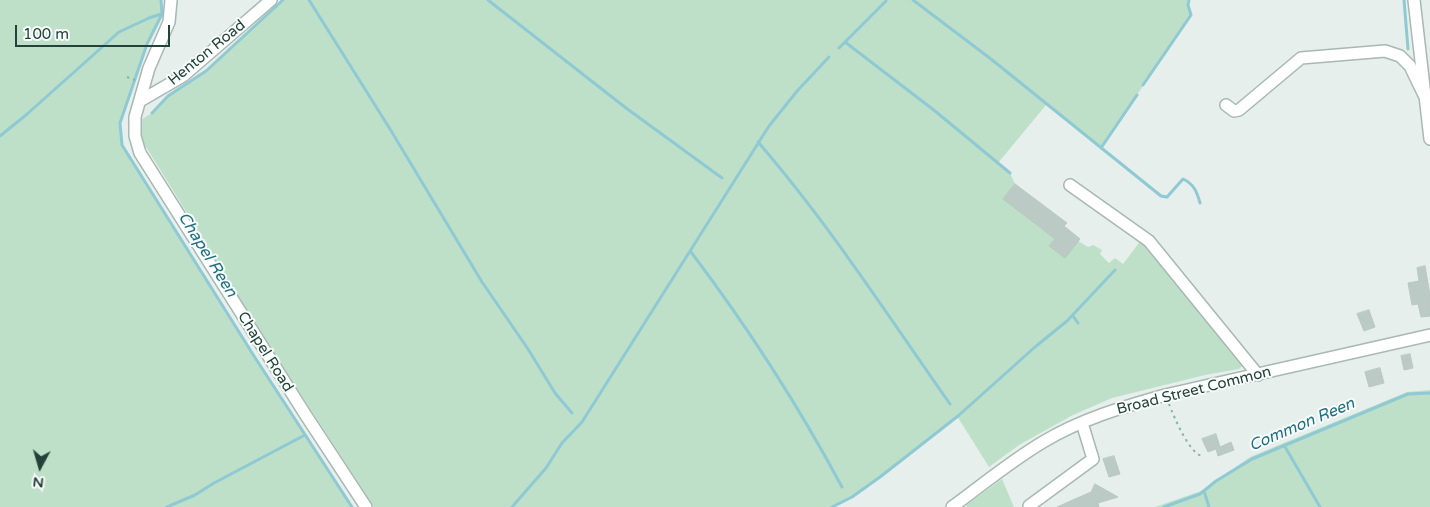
<!DOCTYPE html>
<style>
body{margin:0}
#map{position:relative;width:1430px;height:507px;overflow:hidden;background:#e6efeb;font-family:"Varela Round",sans-serif}
canvas{display:block}
.north{position:absolute;left:15px;top:442px;width:50px;height:50px;-webkit-text-stroke:4px #f7fbf9;paint-order:stroke;rotate:186deg;font-size:14px;font-weight:700;line-height:20px;text-align:center;color:#24423a}
.north::after{content:'';display:block;margin:auto;width:18px;height:22px;background:#24423a;clip-path:polygon(50% 0,100% 100%,50% 72%,0 100%)}
.scale{position:absolute;left:15px;top:25px;width:155px;height:22px;box-sizing:border-box;border:2px solid #24423a;border-top:0;padding-left:6px;font-size:15px;line-height:18px;white-space:nowrap;color:#24423a;-webkit-text-stroke:4px #f7fbf9;paint-order:stroke}
</style>
<div id="map">
<canvas width="1430" height="507"></canvas>
<div class="north">N</div>
<div class="scale">100 m</div>
</div>
<script>
const ctx = document.querySelector('canvas').getContext('2d');
ctx.lineJoin = 'round';
function fill(path, color) {
  ctx.fillStyle = color;
  ctx.fill(path, 'evenodd');
}
function stroke(path, color, width, dash) {
  ctx.strokeStyle = color;
  ctx.lineWidth = width;
  ctx.lineCap = dash ? 'butt' : 'round';
  ctx.setLineDash(dash || []);
  ctx.stroke(path);
}
function write(font, color, halo, rows, align = 'center') {
  ctx.font = font + ' "Varela Round",sans-serif';
  ctx.lineWidth = 4;
  ctx.setLineDash([]);
  ctx.textBaseline = 'middle';
  ctx.strokeStyle = halo;
  ctx.fillStyle = color;
  for (const [text, x, y, turn = 0] of rows) {
    ctx.save();
    ctx.translate(x, y);
    ctx.rotate((+turn || 0) * Math.PI / 180);
    ctx.textAlign = isNaN(turn) ? turn : align;
    if (halo) ctx.strokeText(text, 0, 0);
    ctx.fillText(text, 0, 0);
    ctx.restore();
  }
}
const green = new Path2D(`
 M0,0H161L162,14L147,44L120,123L122,145L254,356L352,507H0Z
 M283,0H1189L1188,5L1191,15L1101,148L1046,105L998,163L1010,173L1015,184L1004,199L1055,239L1050,246L1078,241L1088,247L1093,245L1102,250L1100,254L1109,263L1115,258L1123,264L1142,239L1243,365L1239,369L1205,375L1112,398L1073,415L1019,445L989,467L957,416C919,447 877,486 832,507H374L268,344L143,142L139,130L142,119L152,113L168,96L206,71Z
 M1430,390V507H1155L1201,491L1250,457L1407,392Z
 M1002,479L1014,507H967L966,505Z`);
const stream = new Path2D(`
 M161,0L162,14L147,44L120,123L122,145L254,356L352,507
 M309,0L390,129L482,282L528,349L555,393L572,413
 M488,0L626,108L722,178
 M913,0L991,59L1161,196L1167,197L1183,179C1194,184 1197,192 1200,203
 M1404,0L1408,49
 M845,42L935,111L1010,173
 M839,48L886,1
 M1143,85L1191,15L1188,5L1189,0
 M152,113L168,96L206,71L283,0
 M0,136L26,115L119,32L149,18L161,14
 M758,142C829,224 888,316 950,404
 M1101,148L1137,95
 M691,252C747,326 798,405 842,487
 M1073,316L1078,323
 M1284,445L1320,507
 M1204,491L1209,507
 M167,507L195,495L214,483L305,435
 M512,507L546,468L562,443L582,422L769,126L798,90L829,57
 M832,507L852,497L880,477L958,416L1035,347L1067,321L1115,270
 M1164,507L1200,494L1216,481L1252,459L1408,394L1430,393`);
const building = new Path2D(`
 M1015,184L1067,223L1064,226L1080,239L1065,258L1049,246L1055,239L1003,199Z
 M1425,266L1430,295V316L1421,317L1418,304L1412,305L1408,283L1419,281L1417,268Z
 M1369,310L1375,327L1364,331L1357,314Z
 M1410,354L1413,368L1404,370L1401,356Z
 M1380,368L1384,383L1369,387L1365,372Z
 M1216,434L1220,447L1231,442L1234,450L1218,456L1216,449L1208,452L1202,439Z
 M1114,456L1120,474L1109,477L1103,459Z
 M1095,484L1118,497L1098,503L1099,507H1057L1091,492Z`);
const path = new Path2D(`
 M127,77L135,80
 M1169,404C1174,417 1189,453 1202,456`);
const minor = new Path2D(`
 M171,0L169,22L149,68L135,117V136L140,153L305,414L366,507
 M1414,0L1430,139
 M140,101L183,76L271,0
 M1226,105L1234,111L1239,110L1301,58L1385,51L1400,56L1410,66L1425,97
 M1070,185L1149,241L1258,375
 M1029,506L1093,459L1082,423
 M952,507C982,485 1011,461 1043,442C1081,419 1123,407 1165,395L1430,335`);
const streetNames = [
 ["Henton Road",207,53,-39],
 ["Chapel Road",265,352,58],
 ["Broad Street Common",1194,391,-14]
];
const waterNames = [
 ["Chapel Reen",207,255,58],
 ["Common Reen",1302,425,-23]
];
fill(green, '#bfe0c8');
stroke(stream, '#8ec9d4', 3);
fill(building, '#bbcac4');
stroke(building, '#b8c9c2', 1);
stroke(minor, '#a8b8b2', 14);
stroke(path, '#86b3a5', 2, [2.5, 4]);
stroke(minor, '#fff', 11);
write('15px', '#24423a', '#f7fbf9', streetNames);
write('italic 16px', '#1c6f80', '#f7fbf9', waterNames);
</script>
